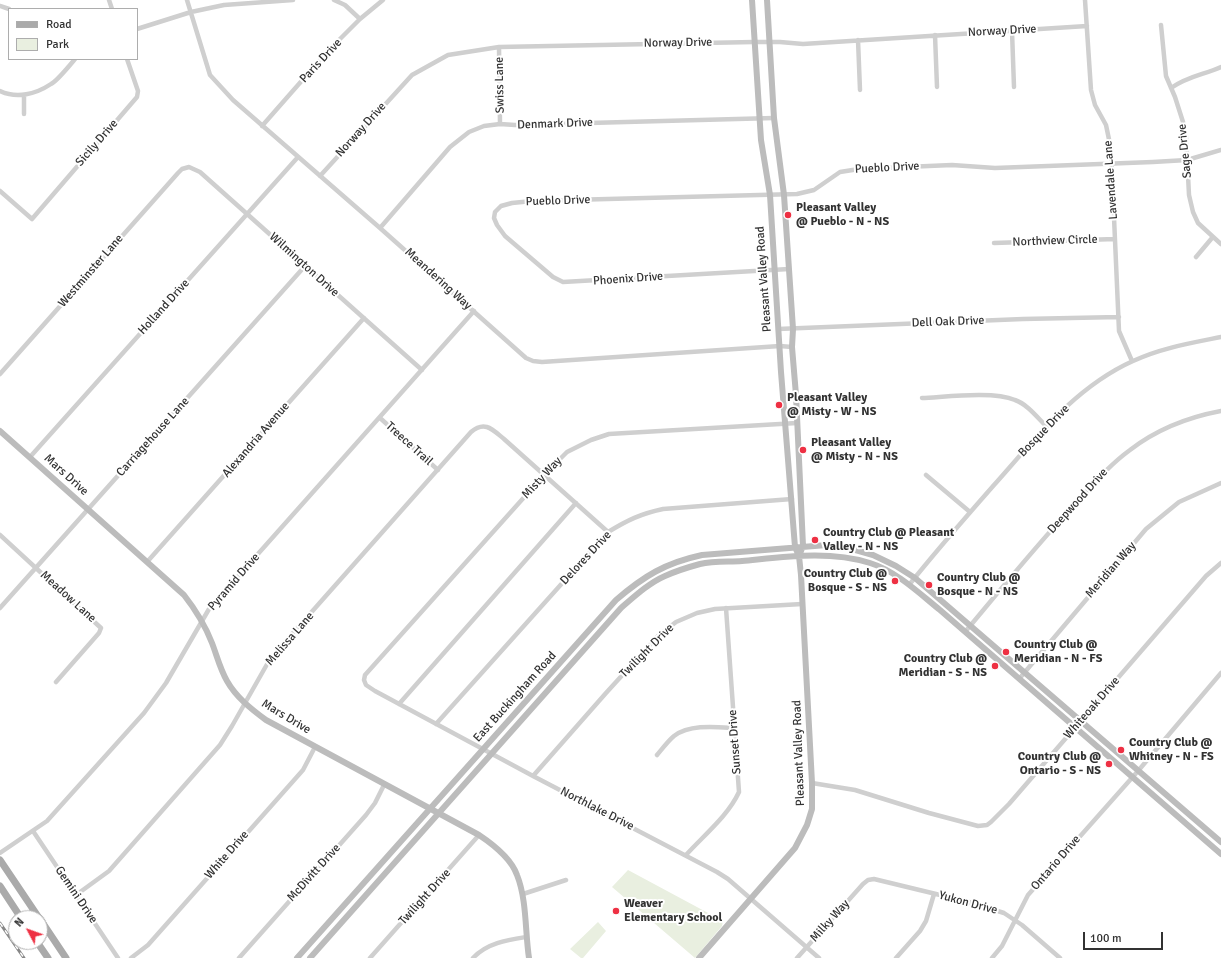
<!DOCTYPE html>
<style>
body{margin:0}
#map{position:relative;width:1221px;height:958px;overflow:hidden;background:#fff;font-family:Signika,sans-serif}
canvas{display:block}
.legend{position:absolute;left:8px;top:8px;width:130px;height:52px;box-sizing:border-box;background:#fff;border:1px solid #adadad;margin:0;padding:5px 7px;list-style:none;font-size:12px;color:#323232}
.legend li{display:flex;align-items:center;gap:8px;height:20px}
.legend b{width:20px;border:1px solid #adadad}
.north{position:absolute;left:8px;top:910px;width:40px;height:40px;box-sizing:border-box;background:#fff;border:1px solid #adadad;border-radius:50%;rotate:311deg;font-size:11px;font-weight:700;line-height:16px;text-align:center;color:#323232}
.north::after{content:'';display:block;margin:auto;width:14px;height:18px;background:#ee3043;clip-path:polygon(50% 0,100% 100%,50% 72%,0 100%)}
.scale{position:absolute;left:1083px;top:932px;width:80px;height:18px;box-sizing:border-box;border:2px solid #323232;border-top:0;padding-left:5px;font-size:12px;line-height:14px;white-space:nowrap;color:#323232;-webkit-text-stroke:3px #fff;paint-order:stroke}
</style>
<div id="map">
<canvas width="1221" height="958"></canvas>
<ul class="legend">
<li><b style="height:5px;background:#aaa"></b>Road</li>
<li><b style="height:11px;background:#e9efe0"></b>Park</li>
</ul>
<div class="north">N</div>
<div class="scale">100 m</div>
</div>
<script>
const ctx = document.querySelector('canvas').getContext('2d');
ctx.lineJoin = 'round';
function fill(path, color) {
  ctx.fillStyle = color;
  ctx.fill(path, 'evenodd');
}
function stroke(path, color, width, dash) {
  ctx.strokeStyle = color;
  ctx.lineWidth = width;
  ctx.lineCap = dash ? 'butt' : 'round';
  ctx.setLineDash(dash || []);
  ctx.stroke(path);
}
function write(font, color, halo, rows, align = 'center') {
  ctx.font = font + ' Signika,sans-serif';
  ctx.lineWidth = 4;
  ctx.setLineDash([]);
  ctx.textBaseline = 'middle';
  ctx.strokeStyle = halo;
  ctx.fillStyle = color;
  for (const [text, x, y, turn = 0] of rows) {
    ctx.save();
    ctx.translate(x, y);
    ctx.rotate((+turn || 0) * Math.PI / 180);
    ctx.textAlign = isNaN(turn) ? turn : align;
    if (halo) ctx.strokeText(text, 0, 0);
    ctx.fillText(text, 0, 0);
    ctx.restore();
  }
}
const green = new Path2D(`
 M628,870L723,921L722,926L695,958L612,887Z
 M598,922L606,931L583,958H581L570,949Z`);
const street = new Path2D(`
 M109,0L112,9
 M187,0L210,75L233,100L380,228L526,358L533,361L542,362L780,346L792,347
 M334,0L345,5L360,19
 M1085,0L1091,90L1095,105L1106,125L1111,149L1119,331L1132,361
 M0,6L9,9
 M1161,25L1166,76L1175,97L1183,122L1186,136L1189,195L1193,212L1198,223L1221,244
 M137,29L191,12L224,5L293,0
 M1012,31L1014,87
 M935,35L937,87
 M858,40L860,90
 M499,47L500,124
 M1171,88C1188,76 1203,75 1221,67
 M0,91C17,99 36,94 51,84C57,81 70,65 75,59
 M24,114V95
 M262,126L327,52L360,19L383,0
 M320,176L412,75L448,55L499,47L754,42H780L803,44L1087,26
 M0,191L32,219L137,97L138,91L127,59
 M380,228L450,147L469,132L484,126L500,124L515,125L774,118
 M994,243L1115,239
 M1196,257L1212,238
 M789,269L563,282L553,277L505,236L497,225L494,218L495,212L501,206L512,203L532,201L797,194L814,190L840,172L859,169L952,165L995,168L1153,162L1187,160L1221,150
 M778,329L1023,319L1119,317
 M0,374L178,173L182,169L189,167L200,172L422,370
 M922,398C946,397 993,391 1015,400C1027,404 1037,417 1046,426
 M380,418L438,470
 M797,423L609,434L591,440L567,452L544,475L365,675L364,680L366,685L375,691L533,776L717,872L728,879L819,958
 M30,457L298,157
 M926,475L970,512
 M0,535L101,628L99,633L56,682
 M147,562L364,318
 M909,585C936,551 965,518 994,485C1035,439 1075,387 1133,361C1161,348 1191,343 1221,337
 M0,608L305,266
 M965,632C1001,589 1036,546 1074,505C1092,486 1108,466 1130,450C1156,430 1189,417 1221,411
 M1019,679L1146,529L1179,502L1221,483
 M399,704L576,503
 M436,724L608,532C628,520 640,514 663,509L792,499
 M657,755C662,749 668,741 674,736C690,724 716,727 734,728
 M533,776L606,693L658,636L676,622L697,613L715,609L802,604
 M812,783L855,790L929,813L978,826L987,825L991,822L1009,804L1206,576L1221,563
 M33,831L118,958
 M0,853L47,821L144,713L166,683L209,609L474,311
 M686,855C703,836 728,816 739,792L726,608
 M523,894L566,880
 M76,895L109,871L220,745L232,726L270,659L471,432C485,420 493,430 504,439L608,532
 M131,958L148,945L303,770L315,747
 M239,958L366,815L375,803L384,785
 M370,958L479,835
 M473,958C487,943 507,940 526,937
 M797,958L863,884L868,880L874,879L969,902L1004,913L1022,925L1060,958
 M896,958L920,931L926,921L934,894
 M992,958L1002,946L1028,895L1138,771L1221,673`);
const secondary = new Path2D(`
 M767,0L774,118L784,195L793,329L792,347L796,395L803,546L799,556
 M0,431L184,595C195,609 205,625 212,643C217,656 220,669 227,681C236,697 251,709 266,720L479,835C494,845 511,858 517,875C527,900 525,932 529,958
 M297,958L616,600C644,576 665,563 702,555L827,545L845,547L873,555L896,566L915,578L1221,842
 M310,958L621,608C635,596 649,583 665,576C676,571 689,567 700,564C714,561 729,562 742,561C784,557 829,550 870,563C896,571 919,593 940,610L1221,854
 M699,958L795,848L807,825L812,809V783L801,575L799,556L795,547L781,372L770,195L761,140L752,0`);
const primary = new Path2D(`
 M0,860L39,918
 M0,886L21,918
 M40,919L66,958
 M37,942L48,958`);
const rail = new Path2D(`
 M0,923L24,958`);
const markers = [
 [788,215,4,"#ee3043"],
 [779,405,4,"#ee3043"],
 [803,450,4,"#ee3043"],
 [815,540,4,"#ee3043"],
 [895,581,4,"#ee3043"],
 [929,585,4,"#ee3043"],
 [1006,652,4,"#ee3043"],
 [995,666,4,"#ee3043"],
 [1121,750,4,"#ee3043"],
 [1109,764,4,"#ee3043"],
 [616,911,4,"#ee3043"]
];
const streetNames = [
 ["Norway Drive",1002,31,-3],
 ["Norway Drive",678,43,-1],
 ["Paris Drive",321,61,-47],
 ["Swiss Lane",500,85,-91],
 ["Denmark Drive",555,124,-2],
 ["Norway Drive",361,130,-48],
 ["Sicily Drive",97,143,-49],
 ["Sage Drive",1185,151,-96],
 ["Pueblo Drive",887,168,-3],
 ["Lavendale Lane",1111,180,-94],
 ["Pueblo Drive",558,201,-2],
 ["Northview Circle",1055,241,-2],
 ["Wilmington Drive",304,265,42],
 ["Westminster Lane",91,271,-49],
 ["Meandering Way",438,279,42],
 ["Phoenix Drive",628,279,-4],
 ["Pleasant Valley Road",764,279,-94],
 ["Holland Drive",164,307,-48],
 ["Dell Oak Drive",948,322,-2],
 ["Bosque Drive",1044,431,-46],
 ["Carriagehouse Lane",153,437,-48],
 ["Alexandria Avenue",256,440,-49],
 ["Treece Trail",409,444,42],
 ["Mars Drive",66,475,42],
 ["Misty Way",542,478,-47],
 ["Deepwood Drive",1078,501,-48],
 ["Delores Drive",586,558,-47],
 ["Meridian Way",1111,570,-49],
 ["Pyramid Drive",234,582,-49],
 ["Meadow Lane",68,597,42],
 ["Melissa Lane",290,639,-49],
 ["Twilight Drive",647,651,-45],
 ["East Buckingham Road",515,697,-48],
 ["Whiteoak Drive",1092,708,-49],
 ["Mars Drive",286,717,31],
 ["Sunset Drive",735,742,-94],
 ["Pleasant Valley Road",799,753,-92],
 ["Northlake Drive",597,809,27],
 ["White Drive",227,855,-49],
 ["Ontario Drive",1056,863,-49],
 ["McDivitt Drive",314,873,-48],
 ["Gemini Drive",76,895,56],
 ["Twilight Drive",425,897,-48],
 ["Yukon Drive",968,903,15],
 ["Milky Way",830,921,-48]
];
const poiNames = [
 ["Pleasant Valley",796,208],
 ["@ Pueblo - N - NS",796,222],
 ["Pleasant Valley",787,398],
 ["@ Misty - W - NS",787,412],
 ["Pleasant Valley",811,443],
 ["@ Misty - N - NS",811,457],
 ["Country Club @ Pleasant",823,533],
 ["Valley - N - NS",823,547],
 ["Country Club @",887,574,"right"],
 ["Bosque - S - NS",887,588,"right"],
 ["Country Club @",937,578],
 ["Bosque - N - NS",937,592],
 ["Country Club @",1014,645],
 ["Meridian - N - FS",1014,659],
 ["Country Club @",987,659,"right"],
 ["Meridian - S - NS",987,673,"right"],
 ["Country Club @",1129,743],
 ["Whitney - N - FS",1129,757],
 ["Country Club @",1101,757,"right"],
 ["Ontario - S - NS",1101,771,"right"],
 ["Weaver",624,904],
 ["Elementary School",624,918]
];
fill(green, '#e9efe0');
stroke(street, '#cfcfcf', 4.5);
stroke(secondary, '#bcbcbc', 6);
stroke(primary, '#aaa', 7);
stroke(rail, '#878787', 3);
stroke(rail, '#fff', 1.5, [4.5]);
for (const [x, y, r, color] of markers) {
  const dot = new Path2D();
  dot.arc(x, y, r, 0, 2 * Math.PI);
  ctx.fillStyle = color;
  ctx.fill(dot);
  stroke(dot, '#fff', 1.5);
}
write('12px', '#323232', '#fff', streetNames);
write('bold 12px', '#323232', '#fff', poiNames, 'left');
</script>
